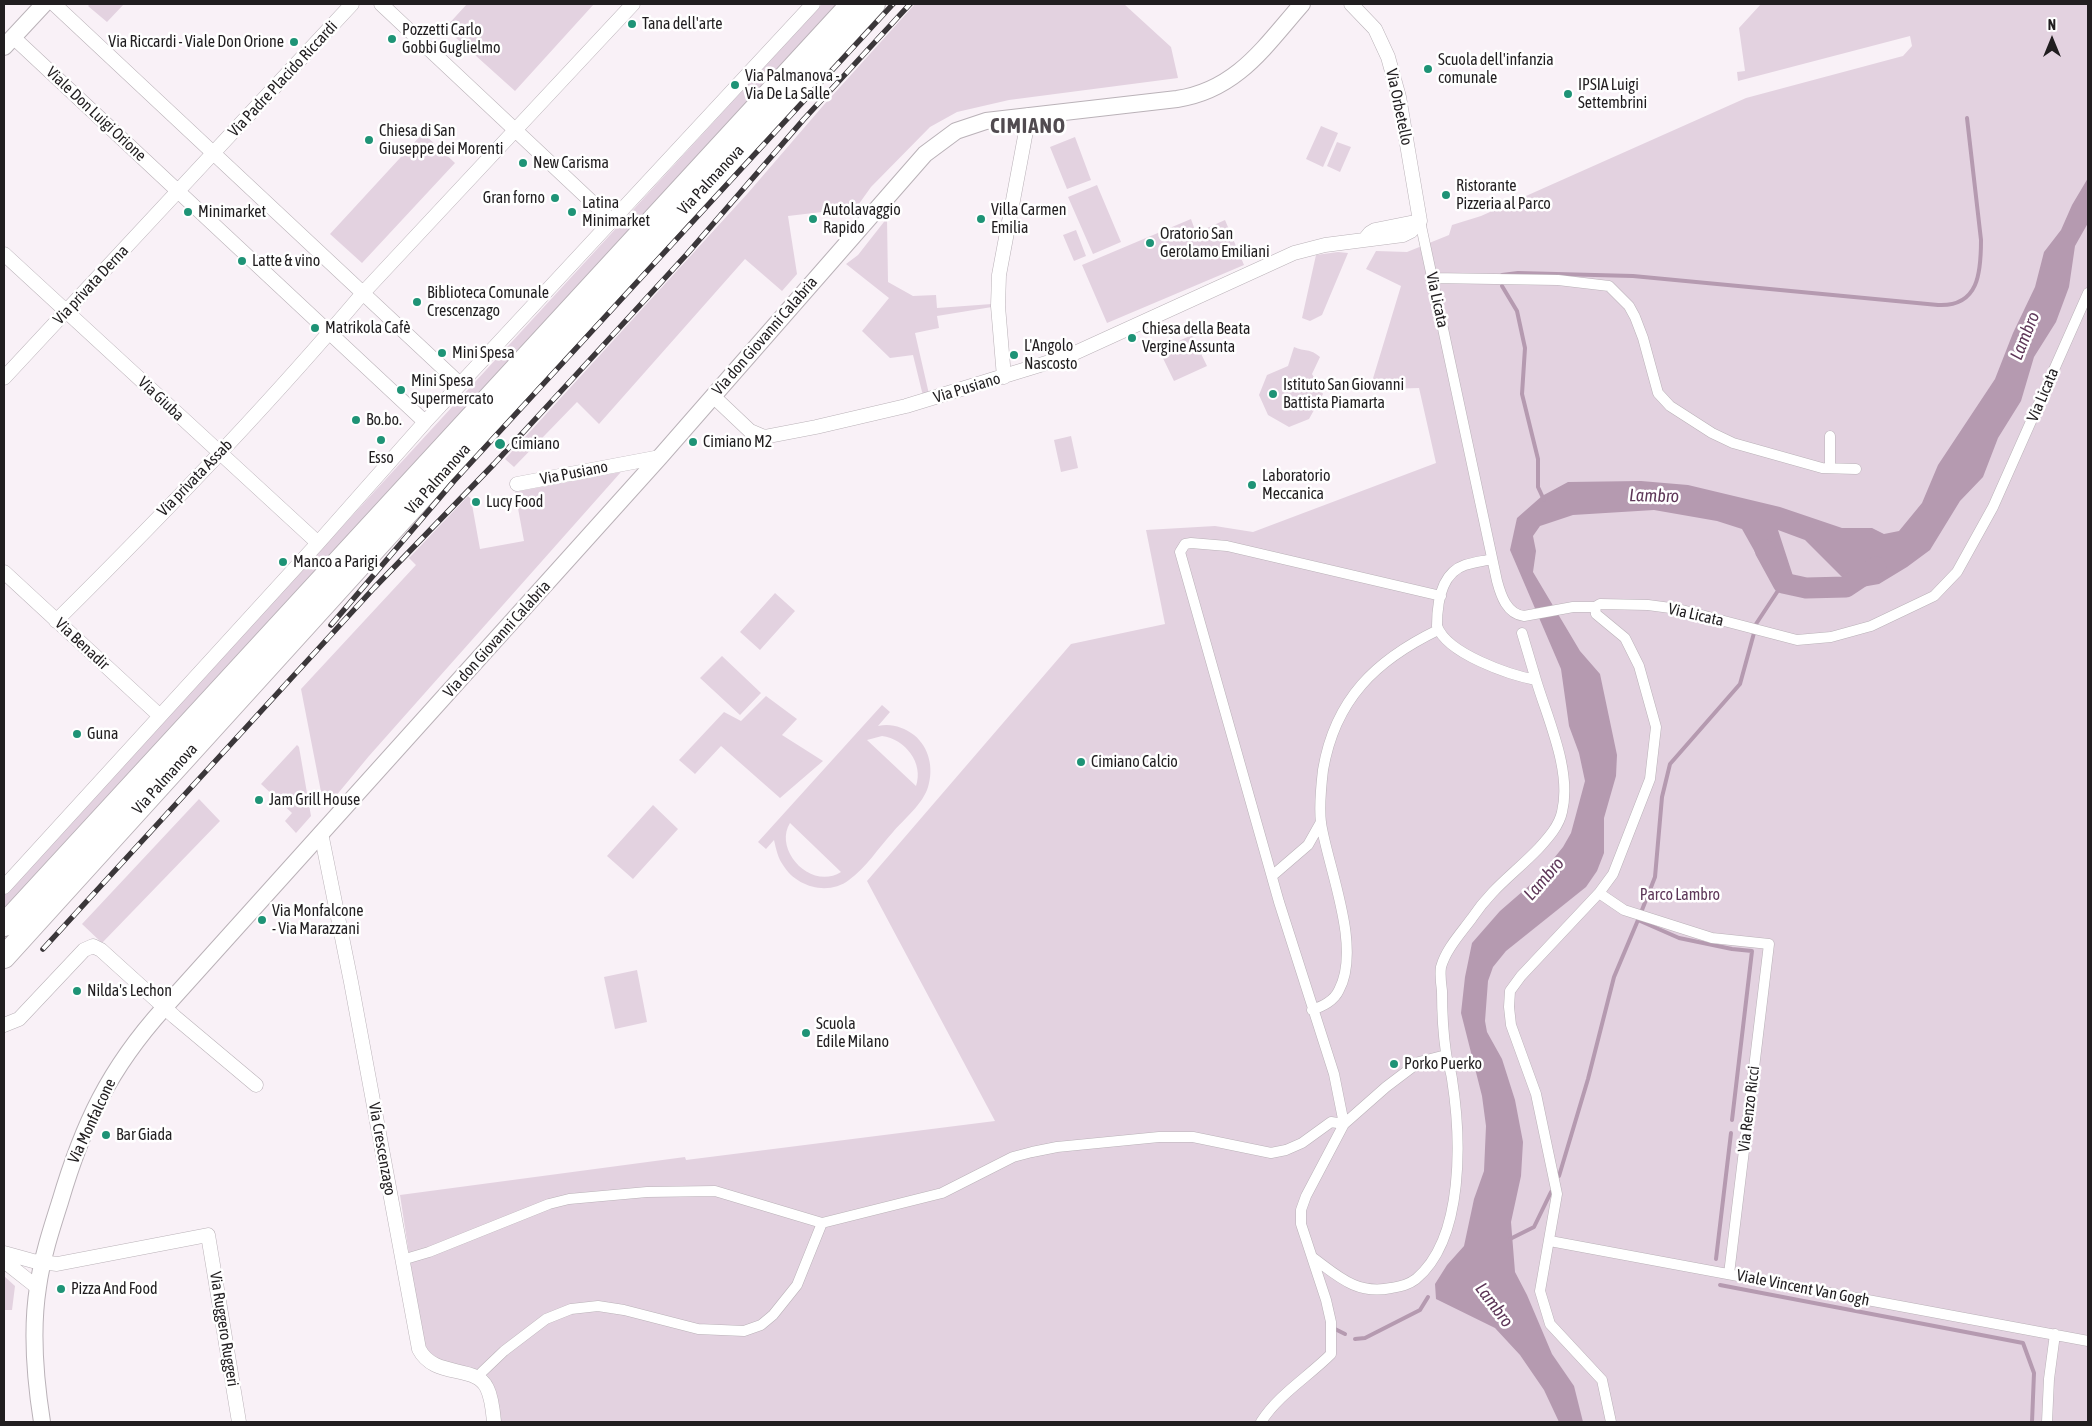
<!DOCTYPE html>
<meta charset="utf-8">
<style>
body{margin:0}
#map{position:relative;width:2092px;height:1426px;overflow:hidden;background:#f9f1f7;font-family:"Asap Condensed",sans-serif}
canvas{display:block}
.frame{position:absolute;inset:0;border:5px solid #211e20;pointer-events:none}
.north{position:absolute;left:2027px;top:15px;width:50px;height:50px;-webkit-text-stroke:4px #fff;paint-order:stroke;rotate:0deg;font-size:14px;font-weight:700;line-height:20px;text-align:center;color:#211e20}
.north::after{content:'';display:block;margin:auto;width:18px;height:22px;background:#211e20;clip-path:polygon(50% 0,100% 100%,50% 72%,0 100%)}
</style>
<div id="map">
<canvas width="2092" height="1426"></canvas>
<div class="frame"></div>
<div class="north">N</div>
</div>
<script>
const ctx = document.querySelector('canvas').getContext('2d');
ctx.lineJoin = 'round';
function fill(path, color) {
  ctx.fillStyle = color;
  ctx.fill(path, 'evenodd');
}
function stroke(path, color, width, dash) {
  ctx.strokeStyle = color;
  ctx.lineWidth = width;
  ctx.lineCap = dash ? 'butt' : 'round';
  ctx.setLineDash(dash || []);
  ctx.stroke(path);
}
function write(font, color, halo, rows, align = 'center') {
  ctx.font = font + ' "Asap Condensed",sans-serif';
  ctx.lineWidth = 5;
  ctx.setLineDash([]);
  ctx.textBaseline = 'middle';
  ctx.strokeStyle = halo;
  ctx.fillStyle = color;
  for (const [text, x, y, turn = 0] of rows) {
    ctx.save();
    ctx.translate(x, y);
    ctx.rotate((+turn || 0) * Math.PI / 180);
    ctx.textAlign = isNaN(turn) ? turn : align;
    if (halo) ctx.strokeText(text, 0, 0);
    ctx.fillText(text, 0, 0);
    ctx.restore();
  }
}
const green = new Path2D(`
 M90,4H124L107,22L88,6Z
 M467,4H594L515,91L445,28Z
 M822,4H837L4,909V895Z
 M915,4H1124L1171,47L1178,78L1009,100L957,112L930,127L871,187L856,208L788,216L797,274L782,291L745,259L599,424L577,402L514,467L505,459L748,193L822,107Z
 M1761,4H2088V1422H500L491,1380L487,1375L482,1372L473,1373L428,1355L423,1346L400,1195L685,1157L686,1160L995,1121L867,881L1071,644L1165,624L1146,530L1215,526L1253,532L1436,463L1419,388L1386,389L1371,385L1401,286L1366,269L1376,251L1407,252L1449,235L1452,225L1481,216L1746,98L1903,56L1912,46L1910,36L1738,81L1737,72L1745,71L1739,28Z
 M1321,126L1338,133L1323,167L1306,159Z
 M423,133L455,163L362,263L330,234Z
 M1075,137L1091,180L1067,189L1050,147Z
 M1337,142L1351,147L1340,172L1327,166Z
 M1097,185L1121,242L1093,254L1068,197Z
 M887,218L888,282L913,296L936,295L937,308L992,304V307L937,316L939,328L915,333L929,394L923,396L913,355L890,358L862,331L889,298L846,264L858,255Z
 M1191,219L1196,233L1225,220L1244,265L1107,323L1082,265Z
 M1076,230L1086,256L1074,261L1063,235Z
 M1338,252L1348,253L1322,315L1310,321L1302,318L1316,255Z
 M1192,335L1207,366L1174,381L1159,350Z
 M1294,347C1305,352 1310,348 1320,357L1312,374L1323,394L1309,419L1289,427L1268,415L1259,395L1267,375L1288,366Z
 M1071,436L1078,468L1061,472L1054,440Z
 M621,472L369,756L330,803L325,804L322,797L301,689L416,565L409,558L468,496L471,499L480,549L524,541L515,492Z
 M775,593L795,611L760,650L740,632Z
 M722,656L761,693L740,715L700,678Z
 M766,696L797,719L782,735L823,761L780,798L721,746L695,774L679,760L724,712L741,721Z
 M882,705L890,712L878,726C891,723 903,727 914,735C929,747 934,768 928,787C923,804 904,819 893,832C879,847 866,868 849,880C828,896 796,887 783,865C778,858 776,849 774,840L766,849L758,842ZM882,736C905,739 924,763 916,786L867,740ZM790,823L841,872C811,891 773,850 790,823Z
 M297,745L299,747L311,816L296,833L285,821L292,813L261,784Z
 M199,799L220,821L102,943L82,924Z
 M653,805L678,829L633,879L607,856Z
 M637,970L647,1022L615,1029L604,977Z
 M4,1276L15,1286L12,1310H4Z`);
const water = new Path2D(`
 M2088,178V223L2075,246L2069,287L2056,322L2034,357L2021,401L1998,438L1983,477L1960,501L1930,550L1907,567L1879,584L1862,587L1845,580L1805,540L1778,530L1793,576L1769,577L1742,529L1717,521L1654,510L1573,515L1540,526L1533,536L1536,551L1533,572L1580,651L1600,674L1617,755L1616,776L1604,818V853L1597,871L1586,887L1506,951L1493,967L1488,981L1485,1021L1487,1032L1502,1059L1515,1100L1523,1142L1521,1176L1511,1222L1515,1272L1527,1295L1552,1354L1574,1386L1583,1422H1559L1544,1390L1520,1355L1495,1328L1436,1299L1435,1284L1447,1265L1464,1246L1474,1199L1484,1171L1486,1126L1482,1096L1461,1013L1465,977L1472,943L1500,911L1538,878L1563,847L1571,833L1585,781L1579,753L1569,726L1561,669L1510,550L1517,518L1542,496L1568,482L1641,481L1688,485L1780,507L1842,528H1872L1884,534L1899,531L1922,503L1938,465L1995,379L2013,333L2035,287L2044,252L2061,230L2072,205Z`);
const stream = new Path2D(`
 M1502,275L1518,273L1633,276L1938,305C1979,307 1981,272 1981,240L1967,118
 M1502,286L1517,311L1525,348L1522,394L1538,459V487L1544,500
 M1756,624L1783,583
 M1642,910L1655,877L1662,797L1670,764L1740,684L1754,633
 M1559,1176L1588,1079L1614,977L1638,920L1679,938L1732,949L1752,951L1732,1120
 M1510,1239L1534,1227L1551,1192
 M1716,1259L1731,1133
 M1720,1285L2023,1343L2034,1373L2032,1422
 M1335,1329L1345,1334
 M1355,1339L1365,1338L1420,1310L1428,1297`);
const river = new Path2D(`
 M1765,550L1783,583L1806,588L1846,587L1876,567`);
const pedestrian = new Path2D(`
 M1420,221L1497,581C1501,596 1507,614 1524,616L1573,607H1595L1600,604L1648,605L1678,609L1797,640L1831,637L1871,626L1934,596L1957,572L1993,507L2088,293
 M1432,278L1558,280L1609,286L1629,306L1635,317L1643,338L1658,393L1670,406L1712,433L1733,443L1822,468L1856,469
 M1830,436V468
 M1595,607L1596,614L1625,638L1639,666L1656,727L1650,779L1613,874L1599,893L1521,976L1510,991L1509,1007L1511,1025L1536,1094L1557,1194L1540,1291L1550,1324L1602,1380L1611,1422
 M1522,633L1536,680
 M1272,876L1308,845L1321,822
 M1599,893L1624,910L1712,938L1769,944L1729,1274
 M1312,1010C1323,1006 1334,1001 1339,990C1362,947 1328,868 1321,823C1319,806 1321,787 1323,770C1335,699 1376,660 1438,630
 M1344,1124L1334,1074L1279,902L1180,552L1185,544L1191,543L1227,546L1441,596
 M1550,1241L2088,1341
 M1312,1257C1338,1276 1356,1295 1391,1288C1401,1286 1408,1285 1416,1279C1465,1238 1461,1137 1452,1079C1451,1070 1447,1062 1446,1053C1443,1032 1442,1012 1442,991C1441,984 1440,974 1441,967C1446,949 1461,933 1472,918C1492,888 1515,873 1539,848C1548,838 1559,826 1562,812C1572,771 1548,720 1536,680C1510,675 1447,654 1437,626C1437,604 1441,573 1465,565C1474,562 1484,561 1492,559
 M402,1260L429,1252L549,1204L569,1199L647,1192L715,1191L822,1223
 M478,1378L482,1372L504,1351L546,1319L571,1309L598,1306L624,1310L698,1329L744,1331L761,1325L773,1315L797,1285L822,1223L942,1193L1013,1157L1032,1152L1057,1147L1159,1137H1193L1271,1153L1286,1150L1302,1143L1331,1122L1344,1124
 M1261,1422C1278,1395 1308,1377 1331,1354V1322L1326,1300L1301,1224V1210L1306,1196L1344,1124L1386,1087L1419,1062L1446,1055
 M2047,1422L2049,1379L2055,1334`);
const minor = new Path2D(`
 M54,4L460,384
 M381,4L612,221
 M1351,4L1375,29L1388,57L1399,97L1420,221
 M13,37L425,422
 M1365,239L1370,233L1375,230L1420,221
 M4,254L318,543
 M1004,377L998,306L999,275L1029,115
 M4,378L352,4
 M713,396L750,431L764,437L816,427L906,406L1066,357L1294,253L1325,245L1403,235L1411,231L1420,221
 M517,484L660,457
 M4,572L160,716
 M56,621C162,516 267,407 363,293L633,4
 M321,833L351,982L419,1349C434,1379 476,1364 487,1388C492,1398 493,1411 494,1422
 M4,887L318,543L425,422L813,4
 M4,1025L19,1019L84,950L93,946L101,950L175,1017L256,1085
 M4,1253L33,1261L57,1264L208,1235L239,1422
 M4,1261L38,1288`);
const tertiary = new Path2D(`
 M4,47L44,4
 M42,1422C35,1378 31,1331 38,1287C42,1258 51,1230 60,1202C83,1124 109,1069 164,1008L660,457L925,154L956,131L986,121L1177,99C1237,90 1265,46 1302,4`);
const trunk = new Path2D(`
 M4,925L852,4
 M4,957L466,448L874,4`);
const rail = new Path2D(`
 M331,625L454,481L893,4
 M43,949L374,588L494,464L598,351L687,254L804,119L910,4`);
const markers = [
 [632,24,5,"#1e9376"],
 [392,39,5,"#1e9376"],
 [294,42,5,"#1e9376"],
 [1428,69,5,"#1e9376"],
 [735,85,5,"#1e9376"],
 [1568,94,5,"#1e9376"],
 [369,140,5,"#1e9376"],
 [523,163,5,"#1e9376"],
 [1446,195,5,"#1e9376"],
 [555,198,5,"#1e9376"],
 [188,212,5,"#1e9376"],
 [572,212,5,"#1e9376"],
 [813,219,5,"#1e9376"],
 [981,219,5,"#1e9376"],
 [1150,243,5,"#1e9376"],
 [242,261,5,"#1e9376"],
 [417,302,5,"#1e9376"],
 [315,328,5,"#1e9376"],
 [1132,338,5,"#1e9376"],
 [442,353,5,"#1e9376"],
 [1014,355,5,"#1e9376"],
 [401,390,5,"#1e9376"],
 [1273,394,5,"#1e9376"],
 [356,420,5,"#1e9376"],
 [381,440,5,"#1e9376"],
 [693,442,5,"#1e9376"],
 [500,444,6,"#1e9376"],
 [1252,485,5,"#1e9376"],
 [476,502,5,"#1e9376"],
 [283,562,5,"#1e9376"],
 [77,734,5,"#1e9376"],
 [1081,762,5,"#1e9376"],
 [259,800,5,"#1e9376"],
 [262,920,5,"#1e9376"],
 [77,991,5,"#1e9376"],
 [806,1033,5,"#1e9376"],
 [1394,1064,5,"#1e9376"],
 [106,1135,5,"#1e9376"],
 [61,1289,5,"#1e9376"]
];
const poiNames = [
 ["Tana dell'arte",642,24],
 ["Pozzetti Carlo",402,30],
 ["Gobbi Guglielmo",402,48],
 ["Via Riccardi - Viale Don Orione",284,42,"right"],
 ["Scuola dell'infanzia",1438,60],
 ["comunale",1438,78],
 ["Via Palmanova -",745,76],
 ["Via De La Salle",745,94],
 ["IPSIA Luigi",1578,85],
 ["Settembrini",1578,103],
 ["Chiesa di San",379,131],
 ["Giuseppe dei Morenti",379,149],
 ["New Carisma",533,163],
 ["Ristorante",1456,186],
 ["Pizzeria al Parco",1456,204],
 ["Gran forno",545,198,"right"],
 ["Latina",582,203],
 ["Minimarket",582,221],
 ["Autolavaggio",823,210],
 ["Rapido",823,228],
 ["Villa Carmen",991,210],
 ["Emilia",991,228],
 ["Minimarket",198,212],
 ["Oratorio San",1160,234],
 ["Gerolamo Emiliani",1160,252],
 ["Latte & vino",252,261],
 ["Biblioteca Comunale",427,293],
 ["Crescenzago",427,311],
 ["Matrikola Cafè",325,328],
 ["Chiesa della Beata",1142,329],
 ["Vergine Assunta",1142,347],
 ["L'Angolo",1024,346],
 ["Nascosto",1024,364],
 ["Mini Spesa",452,353],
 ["Mini Spesa",411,381],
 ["Supermercato",411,399],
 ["Istituto San Giovanni",1283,385],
 ["Battista Piamarta",1283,403],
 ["Bo.bo.",366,420],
 ["Cimiano M2",703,442],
 ["Cimiano",511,444],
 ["Esso",381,458,"center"],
 ["Laboratorio",1262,476],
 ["Meccanica",1262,494],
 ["Lucy Food",486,502],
 ["Manco a Parigi",293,562],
 ["Guna",87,734],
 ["Cimiano Calcio",1091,762],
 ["Jam Grill House",269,800],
 ["Via Monfalcone",272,911],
 ["- Via Marazzani",272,929],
 ["Nilda's Lechon",87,991],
 ["Scuola",816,1024],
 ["Edile Milano",816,1042],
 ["Porko Puerko",1404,1064],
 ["Bar Giada",116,1135],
 ["Pizza And Food",71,1289]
];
const streetNames = [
 ["Via Padre Placido Riccardi",283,79,-47],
 ["Via Orbetello",1399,107,78],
 ["Viale Don Luigi Orione",96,114,43],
 ["Via Palmanova",711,180,-47],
 ["Via privata Derna",91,285,-47],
 ["Via Licata",1437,300,78],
 ["Via don Giovanni Calabria",765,336,-49],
 ["Via Pusiano",967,388,-17],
 ["Via Licata",2043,395,-67],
 ["Via Giuba",161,399,43],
 ["Via Pusiano",574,473,-11],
 ["Via privata Assab",195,478,-46],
 ["Via Palmanova",438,479,-48],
 ["Via Licata",1696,615,13],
 ["Via don Giovanni Calabria",497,639,-48],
 ["Via Benadir",82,644,43],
 ["Via Palmanova",165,779,-48],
 ["Via Renzo Ricci",1749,1109,-83],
 ["Via Monfalcone",92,1121,-65],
 ["Via Crescenzago",382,1149,80],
 ["Viale Vincent Van Gogh",1803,1288,11],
 ["Via Ruggero Ruggeri",224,1329,81]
];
const parkNames = [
 ["Parco Lambro",1680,895]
];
const waterNames = [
 ["Lambro",2025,336,-68],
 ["Lambro",1654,496,1],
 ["Lambro",1544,879,-49],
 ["Lambro",1494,1305,53]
];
const districtNames = [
 ["CIMIANO",1028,126]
];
fill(green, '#e3d2e0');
fill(water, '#b59ab0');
stroke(stream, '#b59ab0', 4);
stroke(river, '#b59ab0', 21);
stroke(pedestrian, '#bab2b8', 11);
stroke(minor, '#bab2b8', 15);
stroke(tertiary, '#bab2b8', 18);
stroke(trunk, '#bab2b8', 24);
stroke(pedestrian, '#fff', 10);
stroke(minor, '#fff', 14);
stroke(tertiary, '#fff', 16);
stroke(trunk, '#fff', 22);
stroke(rail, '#3b373a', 5.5);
stroke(rail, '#fff', 4, [11]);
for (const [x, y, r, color] of markers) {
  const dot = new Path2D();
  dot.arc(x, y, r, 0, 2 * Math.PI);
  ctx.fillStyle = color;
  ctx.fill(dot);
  stroke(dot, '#fff', 2);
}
write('16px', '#211e20', '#fff', poiNames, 'left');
write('16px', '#211e20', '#fff', streetNames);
write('16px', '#5d3758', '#fff', parkNames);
write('italic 18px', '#5e3758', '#fff', waterNames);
ctx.letterSpacing = '1px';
write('bold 21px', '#514b50', '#fff', districtNames);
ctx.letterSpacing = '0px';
</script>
